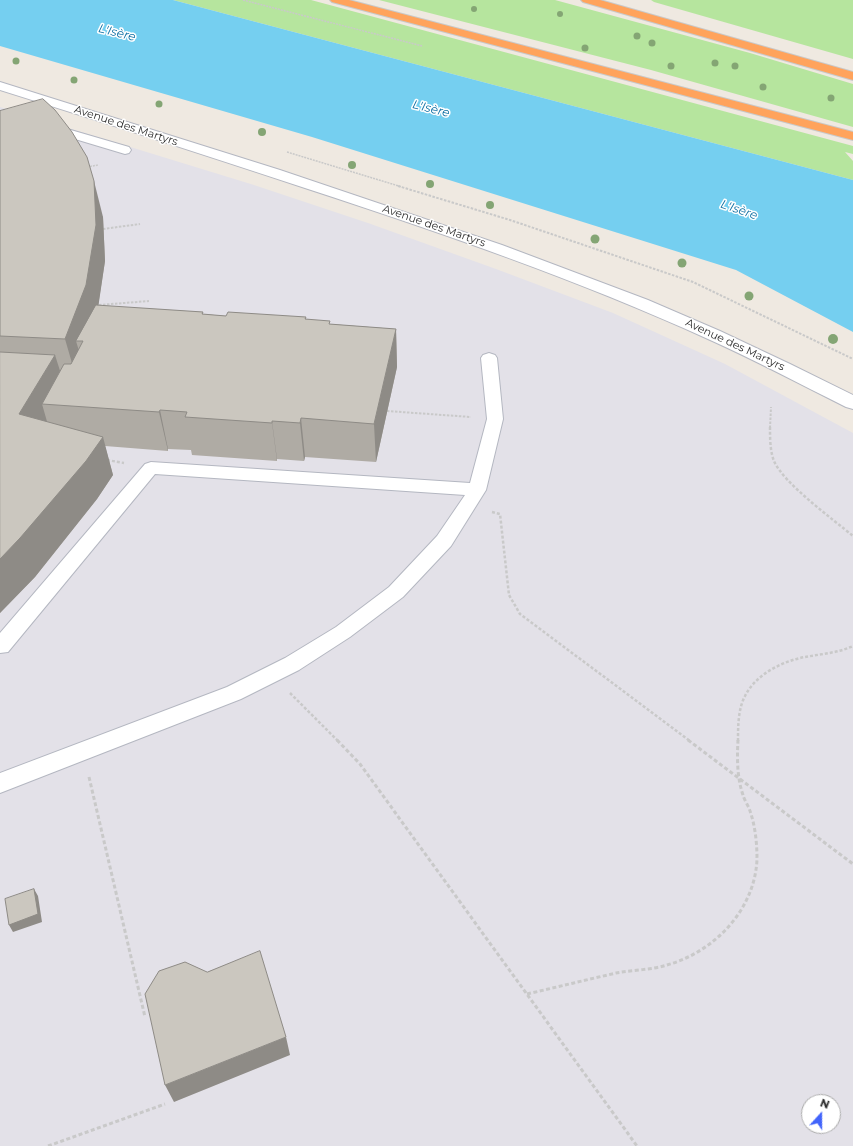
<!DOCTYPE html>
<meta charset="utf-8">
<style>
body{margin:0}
#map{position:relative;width:853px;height:1146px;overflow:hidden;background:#efe9e1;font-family:Montserrat,sans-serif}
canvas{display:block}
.north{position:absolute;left:801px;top:1094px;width:40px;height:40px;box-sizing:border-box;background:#fff;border:1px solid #ababab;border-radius:50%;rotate:21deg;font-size:11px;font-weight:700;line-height:16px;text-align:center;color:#2e2e2e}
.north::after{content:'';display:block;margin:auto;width:14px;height:18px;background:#4264fb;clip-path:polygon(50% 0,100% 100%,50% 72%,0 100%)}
</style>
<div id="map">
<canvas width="853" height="1146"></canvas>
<div class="north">N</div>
</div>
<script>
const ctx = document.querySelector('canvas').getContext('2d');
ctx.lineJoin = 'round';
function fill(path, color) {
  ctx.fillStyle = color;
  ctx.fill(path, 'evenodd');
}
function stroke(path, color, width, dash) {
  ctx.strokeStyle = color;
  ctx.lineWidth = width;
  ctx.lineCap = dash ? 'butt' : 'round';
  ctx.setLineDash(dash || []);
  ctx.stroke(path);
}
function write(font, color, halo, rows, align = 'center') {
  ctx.font = font + ' Montserrat,sans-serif';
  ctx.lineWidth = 3;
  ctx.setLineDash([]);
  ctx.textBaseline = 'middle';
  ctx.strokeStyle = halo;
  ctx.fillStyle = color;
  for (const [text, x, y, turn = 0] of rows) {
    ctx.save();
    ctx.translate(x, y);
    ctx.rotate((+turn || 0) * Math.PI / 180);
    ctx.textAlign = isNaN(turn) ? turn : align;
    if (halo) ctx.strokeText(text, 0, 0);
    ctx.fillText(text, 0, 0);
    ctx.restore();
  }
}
const industrial = new Path2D(`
 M0,107L254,185L368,223L496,269L613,313L725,364L853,433V1146H0ZM809,1102H833V1126H809Z`);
const green = new Path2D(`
 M173,0H311L853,146V154L845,152L853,161V180Z
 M379,0H555L750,53L853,84V127L651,70Z
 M651,0H853V59L654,2Z`);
const water = new Path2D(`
 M0,0H173L853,180V332L736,270L312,137L0,46Z`);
const pathFar3 = new Path2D(`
 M243,0L422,46
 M287,152L402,187
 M87,167L98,165`);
const pathFar2 = new Path2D(`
 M398,186L510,220L693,282L853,359
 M103,229L140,224
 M99,305L149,301
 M387,411L471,417
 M770,428L771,407`);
const pathFar1 = new Path2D(`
 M770,427C770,438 770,451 774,461C783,483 834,520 853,536
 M107,460L124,463
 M492,512L500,514L509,595L520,614L690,741
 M290,693L338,741
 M738,741C738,727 738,709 745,696C756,674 783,661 805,657C821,654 838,653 853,646`);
const path = new Path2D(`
 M337,740L360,764L637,1146
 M688,740L853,864
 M89,777L145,1017
 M527,994C557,987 586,980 616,973C632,970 651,970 667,965C714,952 755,910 757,859C757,842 755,824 749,808C747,804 744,799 743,795C737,778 737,758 738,740
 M48,1146L165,1104`);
const lane = new Path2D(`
 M0,115L57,126L129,147L131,150L129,153L125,154L55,133L0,123Z
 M489,353L495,355L497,358L503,419L486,490L451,546L403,597L350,637L299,670L241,699L0,793V773L227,687L285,658L336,627L389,587L437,536L465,495L155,474L8,652L0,653V633L145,464L151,462L470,483L487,419L481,358L483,355Z`);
const secondary = new Path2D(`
 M0,82L280,170L502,245L648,300L720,331L790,364L853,395V409L846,407C800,384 755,360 708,339C578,280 443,233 308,189C205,155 103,122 0,90Z`);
const highway = new Path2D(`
 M330,0H349L853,132V140L332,2Z
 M581,0H600L853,72V80L583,2Z`);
const trees = [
 [474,9,3],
 [560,14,3],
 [637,36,3.5],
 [652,43,3.5],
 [585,48,3.5],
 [16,61,3.5],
 [715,63,3.5],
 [671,66,3.5],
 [735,66,3.5],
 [74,80,3.5],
 [763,87,3.5],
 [831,98,3.5],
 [159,104,3.5],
 [262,132,4],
 [352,165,4],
 [430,184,4],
 [490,205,4],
 [595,239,4.5],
 [682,263,4.5],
 [749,296,4.5],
 [833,339,5]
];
const wall = new Path2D(`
 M0,111L103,217L105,261L98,306L203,312V314L226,316L306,317V319L330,324L396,329L397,367L376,462L305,457L304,461L277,459V461L192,455L191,450L168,449V451L105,446L113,475L97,499L35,577L0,613Z`);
const shadedWall = new Path2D(`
 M94,181L103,217L105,261L96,322L83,341H76L82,361L76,377L65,339Z
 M396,329L397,367L376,462L374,424Z
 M55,355L67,393L42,404L48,425L19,414Z
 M160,410L168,449V451L159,412Z
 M301,418L305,457L304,461L300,423Z
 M272,421L277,459V461L272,423Z
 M103,437L113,475L97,499L35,577L0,613V559Z
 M34,889L38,896L42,922L13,932L9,925Z
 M286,1037L290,1055L174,1102L165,1085Z`);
const building = new Path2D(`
 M43,99L55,110L72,132L87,157L94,181L96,225L86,285L65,339L0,336V111Z
 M96,305L203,312L202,314L226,316L228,312L306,317L305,319L330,321L329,324L396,329L374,424L301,418L300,423L272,421V423L185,417L187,412L160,410L159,412L42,404L64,364H71L83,341H76Z
 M0,352L55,355L19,414L103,437L86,461L20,538L0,559Z
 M34,889L38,914L9,925L5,899Z
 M260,951L286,1037L165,1085L145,994L159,971L185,962L207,972Z`);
const farStreetnames = [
 ["Avenue des Martyrs",126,126,18],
 ["Avenue des Martyrs",434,226,19],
 ["Avenue des Martyrs",735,345,25]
];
const farWaternames = [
 ["L'Isère",117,33,14],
 ["L'Isère",431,109,14],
 ["L'Isère",739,210,19]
];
fill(industrial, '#e3e1e8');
fill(green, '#b6e59e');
fill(water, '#75cff0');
stroke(lane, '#b4b7c1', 2);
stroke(secondary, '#b4b7c1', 2);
stroke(highway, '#c9c9c9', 2);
stroke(pathFar3, '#c9c9c9', 1.5, [2, 1]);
stroke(pathFar2, '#c9c9c9', 2, [2.5, 1.5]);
stroke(pathFar1, '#c9c9c9', 2.5, [3, 2]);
stroke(path, '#c9c9c9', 3, [4, 2.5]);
fill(lane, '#fff');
fill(secondary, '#fff');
fill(highway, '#ffa35c');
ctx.fillStyle = '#84a574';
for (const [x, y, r] of trees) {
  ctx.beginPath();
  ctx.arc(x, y, r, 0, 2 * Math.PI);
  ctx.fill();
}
fill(wall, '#afaba4');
fill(shadedWall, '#8e8b86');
fill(building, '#cbc7bf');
stroke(building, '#8e8b86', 1);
write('11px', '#2e2e2e', '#fff', farStreetnames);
write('italic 12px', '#0d6fa3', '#fff', farWaternames);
</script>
